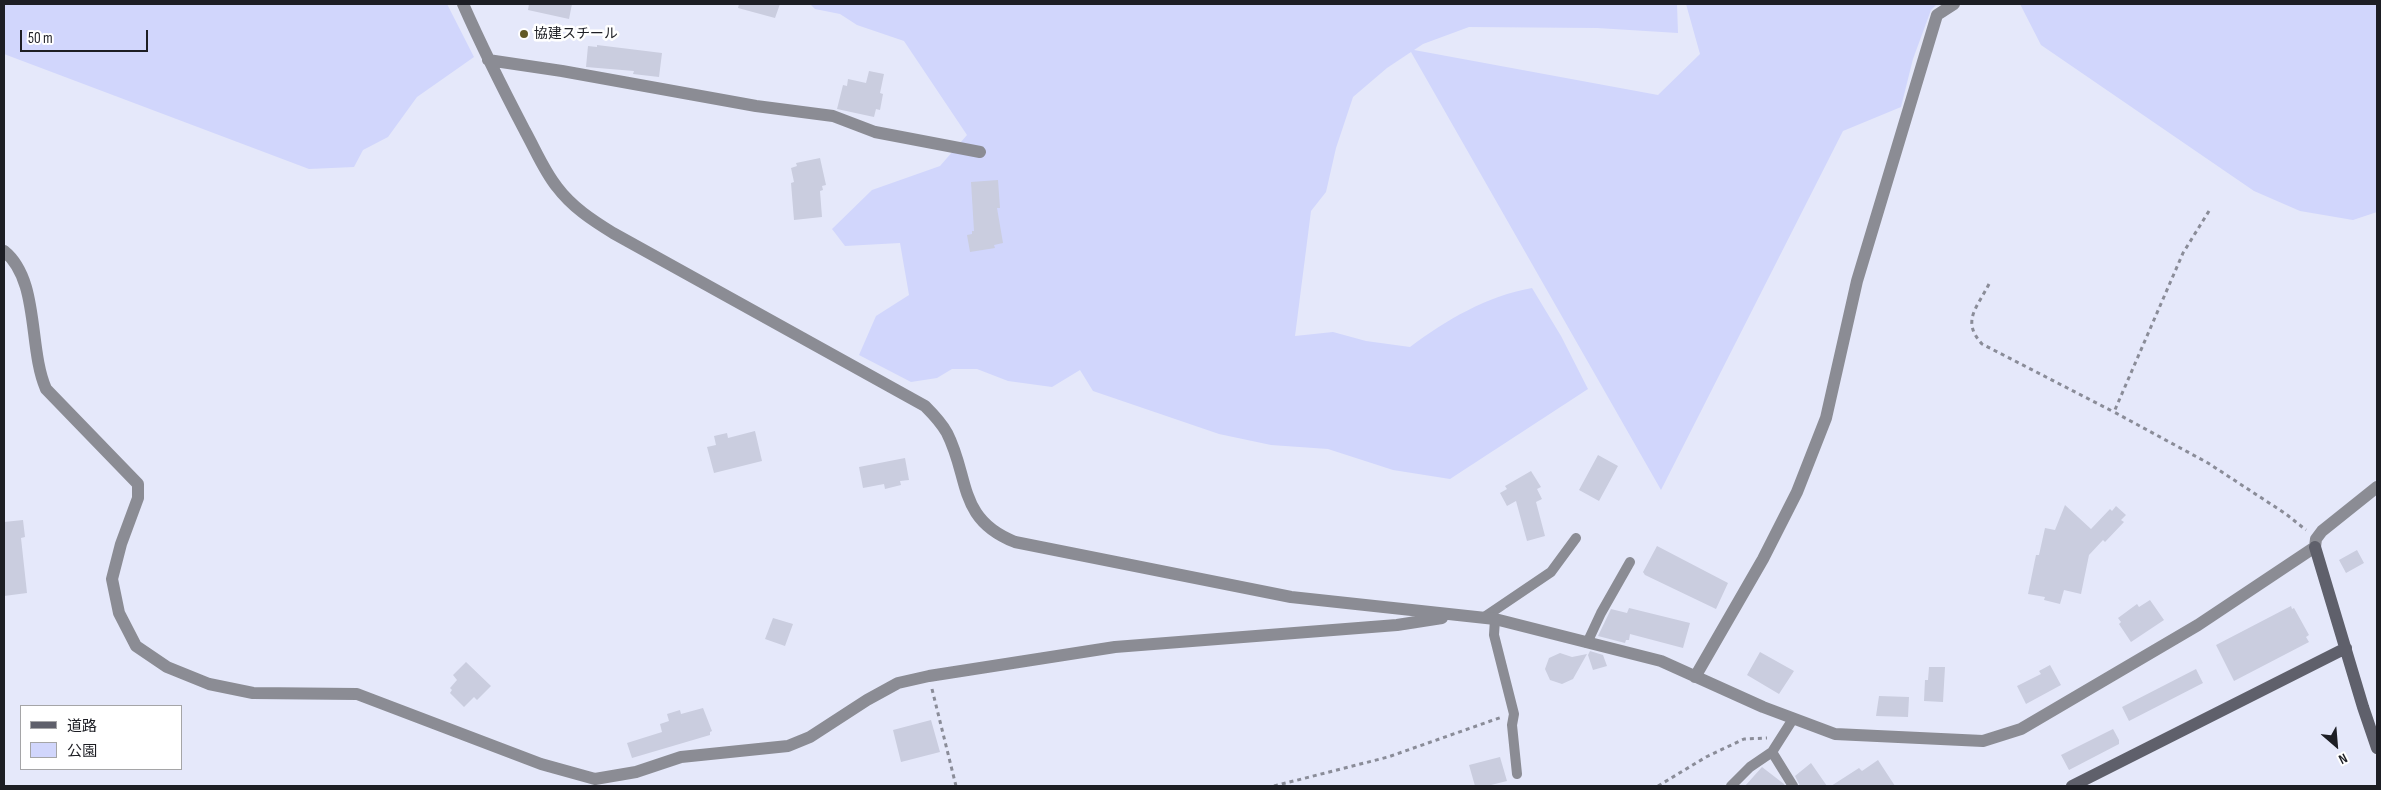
<!DOCTYPE html>
<meta charset="utf-8">
<style>
body{margin:0}
#map{position:relative;width:2381px;height:790px;overflow:hidden;background:#e5e8fa;font-family:"Sofia Sans Condensed","Noto Sans JP",sans-serif}
canvas{display:block}
.frame{position:absolute;inset:0;border:5px solid #1d1e24;pointer-events:none}
.legend{position:absolute;left:20px;top:705px;width:162px;height:65px;box-sizing:border-box;background:#fff;border:1px solid #a5a5a7;margin:0;padding:6px 9px;list-style:none;font-size:15px;color:#1d1e24}
.legend li{display:flex;align-items:center;gap:10px;height:25px}
.legend b{width:25px;border:1px solid #a5a5a7}
.north{position:absolute;left:2311px;top:720px;width:50px;height:50px;-webkit-text-stroke:4px #fff;paint-order:stroke;rotate:153deg;font-size:14px;font-weight:700;line-height:20px;text-align:center;color:#1d1e24}
.north::after{content:'';display:block;margin:auto;width:18px;height:22px;background:#1d1e24;clip-path:polygon(50% 0,100% 100%,50% 72%,0 100%)}
.scale{position:absolute;left:20px;top:30px;width:128px;height:22px;box-sizing:border-box;border:2px solid #1d1e24;border-top:0;padding-left:6px;font-size:15px;line-height:18px;white-space:nowrap;color:#1d1e24;-webkit-text-stroke:4px #fff;paint-order:stroke}
</style>
<div id="map">
<canvas width="2381" height="790"></canvas>
<div class="frame"></div>
<ul class="legend">
<li><b style="height:6px;background:#5f606b"></b>道路</li>
<li><b style="height:14px;background:#d1d6fc"></b>公園</li>
</ul>
<div class="north">N</div>
<div class="scale">50 m</div>
</div>
<script>
const ctx = document.querySelector('canvas').getContext('2d');
ctx.lineJoin = 'round';
function fill(path, color) {
  ctx.fillStyle = color;
  ctx.fill(path, 'evenodd');
}
function stroke(path, color, width, dash) {
  ctx.strokeStyle = color;
  ctx.lineWidth = width;
  ctx.lineCap = dash ? 'butt' : 'round';
  ctx.setLineDash(dash || []);
  ctx.stroke(path);
}
function write(font, color, halo, rows, align = 'center') {
  ctx.font = font + ' "Sofia Sans Condensed","Noto Sans JP",sans-serif';
  ctx.lineWidth = 5;
  ctx.setLineDash([]);
  ctx.textBaseline = 'middle';
  ctx.strokeStyle = halo;
  ctx.fillStyle = color;
  for (const [text, x, y, turn = 0] of rows) {
    ctx.save();
    ctx.translate(x, y);
    ctx.rotate((+turn || 0) * Math.PI / 180);
    ctx.textAlign = isNaN(turn) ? turn : align;
    if (halo) ctx.strokeText(text, 0, 0);
    ctx.fillText(text, 0, 0);
    ctx.restore();
  }
}
const green = new Path2D(`
 M4,4H447L474,57L417,97L388,137L363,150L354,167L309,169L4,54Z
 M810,4H1677L1678,33L1597,28L1469,27L1423,44L1414,50L1658,95L1700,54L1686,4H1937L1931,10L1913,59L1901,107L1843,131L1661,490L1411,52L1387,68L1353,97L1336,148L1326,192L1311,211L1295,336L1333,332L1366,341L1410,347C1446,320 1487,296 1532,288L1561,336L1588,389L1450,479L1393,470L1328,449L1271,445L1219,434L1093,391L1080,370L1052,387L1008,381L977,369H952L937,378L911,382L859,355L876,316L909,295L900,243L845,246L832,229L872,190L940,166L967,135L904,41L857,25L840,14L815,9Z
 M2020,4H2377V212L2353,220L2300,211L2254,191L2041,45Z`);
const building = new Path2D(`
 M529,4H572L569,19L528,10Z
 M739,4H780L775,18L738,8Z
 M597,45L662,53L659,77L633,74L634,71L586,67L588,46L597,47Z
 M869,71L884,74L880,93L883,94L880,110L876,109L874,117L837,109L843,85L847,86L848,79L866,83Z
 M820,158L826,185L822,186L823,190L820,191L822,217L794,220L791,183L794,182L791,168L797,166L796,163Z
 M998,180L1000,208H997L1003,243L994,245L995,248L970,252L967,235L972,234V231H974L971,182Z
 M755,431L762,461L714,473L707,447L716,445L714,436L727,433L728,438Z
 M1598,455L1618,466L1599,501L1579,490Z
 M905,458L909,480L900,481L901,485L885,489L884,484L863,488L859,467Z
 M1531,471L1541,487L1537,489L1542,499L1536,502L1545,536L1527,541L1516,501L1507,506L1500,493L1507,489L1505,486Z
 M2065,505L2091,529L2110,509L2112,511L2116,506L2126,515L2121,520L2124,522L2105,542L2103,540L2089,555L2081,594L2064,590L2060,604L2044,600L2045,597L2028,594L2036,555H2039L2045,528L2055,530Z
 M23,520L25,537L21,538L27,593L4,596V522Z
 M1657,546L1728,583L1716,609L1645,575L1643,572Z
 M2357,550L2364,563L2346,573L2339,560Z
 M2150,600L2164,620L2131,642L2119,624L2121,622L2118,618L2137,604L2139,607Z
 M2291,606L2292,609L2294,608L2309,635L2306,637L2309,642L2234,681L2216,645Z
 M1629,608L1690,623L1683,648L1630,634L1629,640H1626L1625,643L1598,636L1611,609L1627,613Z
 M773,618L793,624L785,646L765,639Z
 M1590,651L1603,655L1607,666L1593,670L1588,655Z
 M1760,652L1794,671L1779,694L1747,675Z
 M1560,653L1572,657L1587,654L1573,679L1562,684L1550,680L1545,669L1549,658Z
 M466,662L491,686L477,700L474,697L464,707L450,693L452,690L450,688L457,680L453,675Z
 M2050,665L2061,685L2026,704L2017,686L2041,674L2039,671Z
 M1929,667H1945L1943,702L1924,701L1925,680H1928Z
 M2196,669L2203,683L2129,721L2122,707Z
 M1879,696L1909,697L1908,717L1876,716Z
 M703,708L712,731L710,732V735L632,758L627,743L662,732L660,724L669,721L667,714L680,710L681,714Z
 M931,720L940,752L901,762L893,730Z
 M2113,729L2119,740V744L2069,770L2061,755Z
 M1500,757L1507,781L1487,786H1475L1469,765Z
 M1878,760L1895,786H1831L1859,768L1862,771Z
 M1811,763L1827,786H1800L1795,776Z
 M1762,767L1784,784L1785,786H1745Z`);
const path = new Path2D(`
 M2209,211L2183,253L2114,412L2208,463L2286,514L2306,530
 M1989,284C1977,308 1961,321 1982,344L2114,412
 M932,689L956,786
 M1274,786L1388,757L1502,717
 M1658,786L1706,757L1744,739L1767,738`);
const lane = new Path2D(`
 M1483,618L1551,572L1576,538
 M1495,619L1494,635L1514,714L1512,725L1517,774
 M1587,643L1601,613L1630,562
 M1772,752L1793,786
 M1731,786L1750,767L1772,752L1793,719`);
const street = new Path2D(`
 M463,4C482,47 503,89 525,131C535,149 544,171 557,187C572,207 592,220 613,233L925,406C933,414 941,422 947,433C970,478 957,519 1015,542L1291,597L1495,619L1661,661L1763,707L1835,734L1983,741L2021,729L2198,625L2315,547L2316,539L2322,531L2377,487
 M488,60L562,71L756,106L833,116L875,132L980,152
 M4,251C40,280 28,348 46,389L138,484V498L121,544L112,579L119,613L136,646L167,667L209,684L253,693L357,694L541,764L595,779L636,772L681,757L788,746L810,737L867,700L898,683L929,676L1115,647L1397,625L1442,618
 M1695,677L1763,559L1797,492L1826,418L1857,281L1937,15L1954,4`);
const secondary = new Path2D(`
 M2315,547L2363,707L2377,748
 M2072,786L2346,648`);
const markers = [
 [524,34,5,"#625925"]
];
const poiNames = [
 ["協建スチール",534,34]
];
fill(green, '#d1d6fc');
fill(building, '#cacddf');
stroke(path, '#8a8c98', 3, [4, 4]);
stroke(lane, '#8b8c94', 10);
stroke(street, '#8b8c94', 12);
stroke(secondary, '#5f606b', 12);
for (const [x, y, r, color] of markers) {
  const dot = new Path2D();
  dot.arc(x, y, r, 0, 2 * Math.PI);
  ctx.fillStyle = color;
  ctx.fill(dot);
  stroke(dot, '#fff', 2);
}
write('14px', '#1d1e24', '#fff', poiNames, 'left');
</script>
